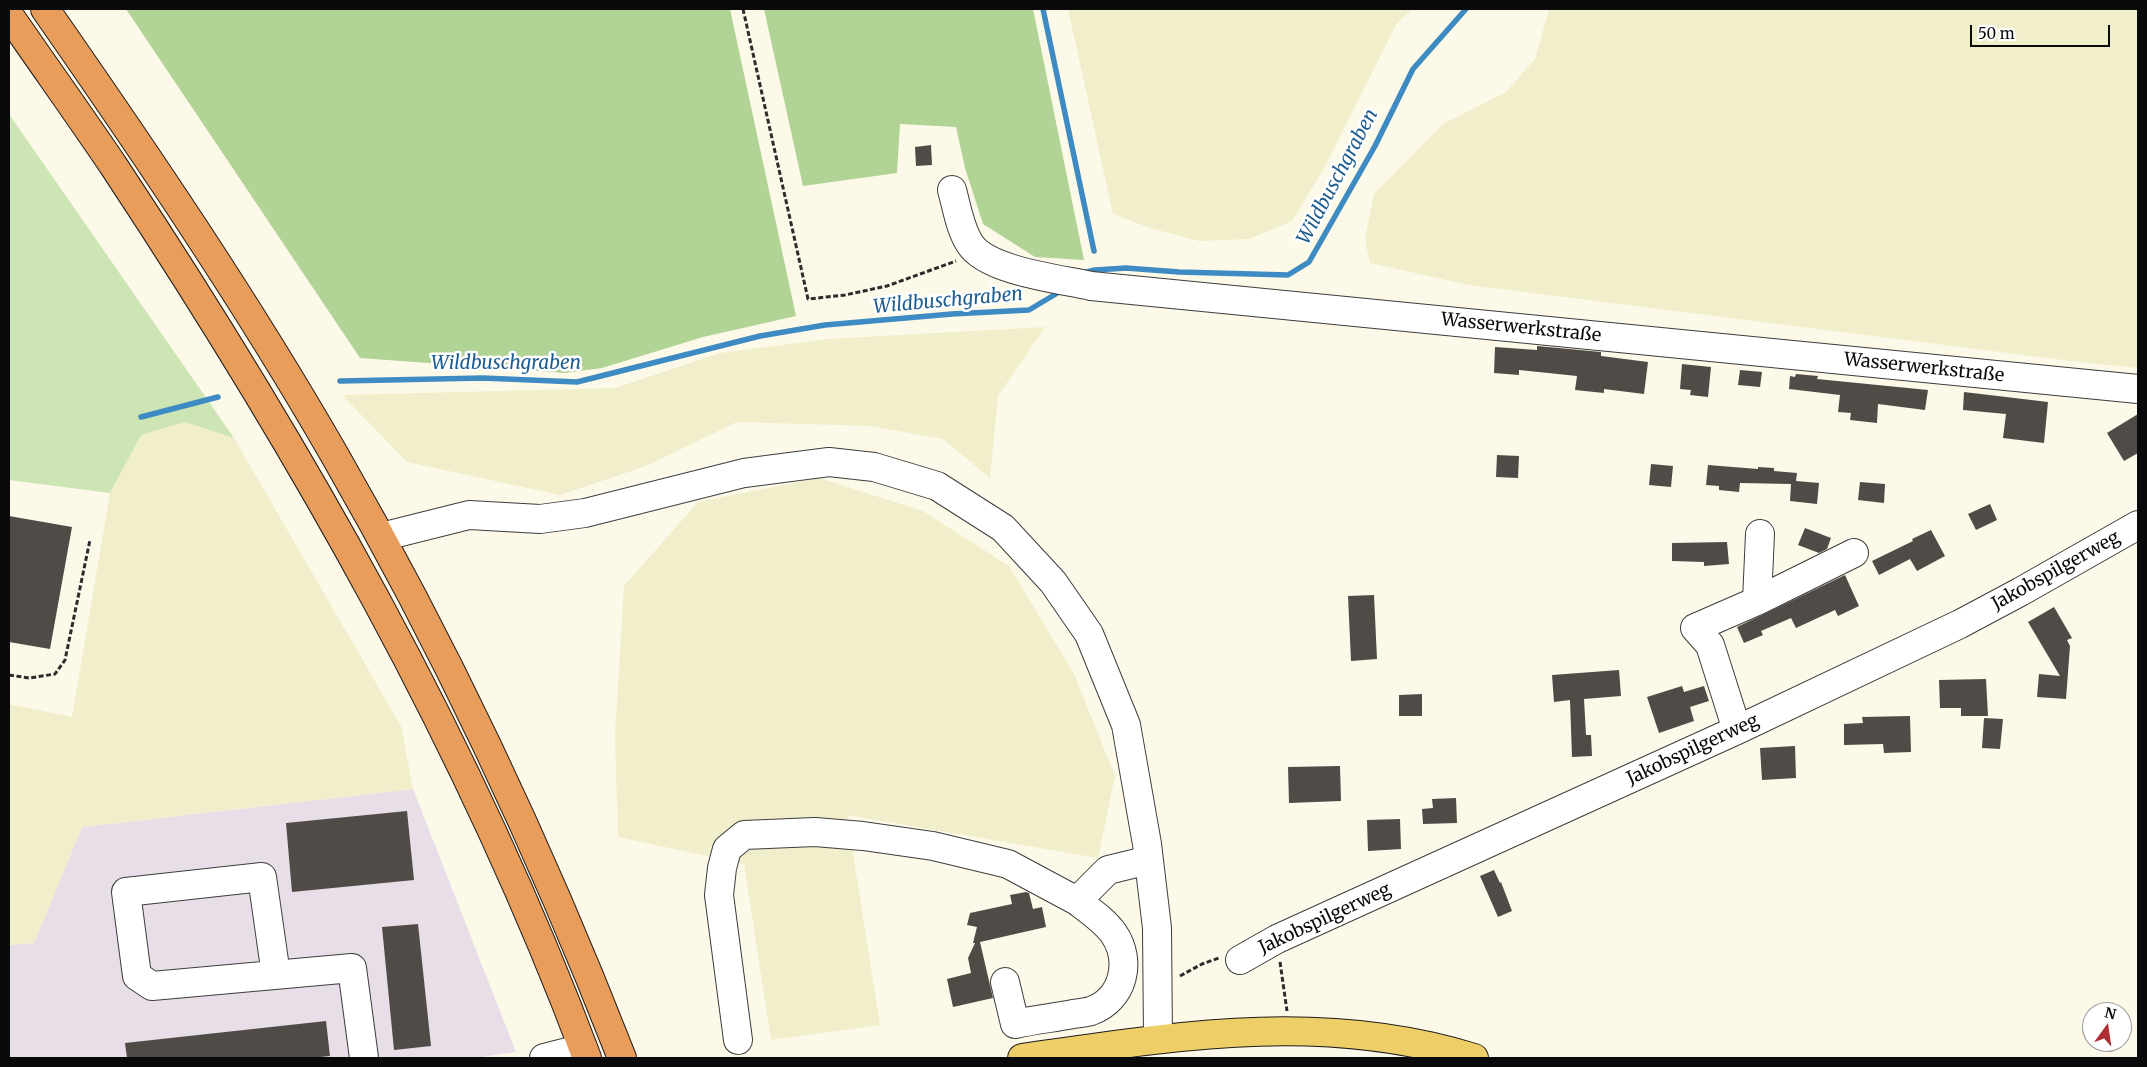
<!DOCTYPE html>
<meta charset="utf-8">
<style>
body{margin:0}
#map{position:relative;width:2147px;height:1067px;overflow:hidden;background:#fdf9e8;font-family:Merriweather,serif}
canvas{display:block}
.frame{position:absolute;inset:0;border:10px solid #0a0a0a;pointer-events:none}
.north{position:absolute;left:2082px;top:1002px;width:50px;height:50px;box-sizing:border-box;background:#fff;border:1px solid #9d9d9d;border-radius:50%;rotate:14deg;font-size:14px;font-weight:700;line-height:20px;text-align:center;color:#0a0a0a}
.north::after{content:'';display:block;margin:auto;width:18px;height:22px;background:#ae2e32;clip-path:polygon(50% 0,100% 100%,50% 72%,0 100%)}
.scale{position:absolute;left:1970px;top:25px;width:140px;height:22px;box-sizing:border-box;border:2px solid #0a0a0a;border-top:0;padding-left:6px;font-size:15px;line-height:18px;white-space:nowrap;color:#0a0a0a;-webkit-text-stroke:4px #fff;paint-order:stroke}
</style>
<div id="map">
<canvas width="2147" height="1067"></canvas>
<div class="frame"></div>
<div class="north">N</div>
<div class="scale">50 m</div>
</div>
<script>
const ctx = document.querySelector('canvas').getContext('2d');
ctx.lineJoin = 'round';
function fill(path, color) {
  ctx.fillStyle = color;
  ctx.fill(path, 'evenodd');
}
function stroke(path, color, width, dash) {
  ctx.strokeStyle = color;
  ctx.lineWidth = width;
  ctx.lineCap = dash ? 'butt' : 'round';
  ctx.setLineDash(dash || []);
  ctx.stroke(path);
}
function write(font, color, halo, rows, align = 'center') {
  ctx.font = font + ' Merriweather,serif';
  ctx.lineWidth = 5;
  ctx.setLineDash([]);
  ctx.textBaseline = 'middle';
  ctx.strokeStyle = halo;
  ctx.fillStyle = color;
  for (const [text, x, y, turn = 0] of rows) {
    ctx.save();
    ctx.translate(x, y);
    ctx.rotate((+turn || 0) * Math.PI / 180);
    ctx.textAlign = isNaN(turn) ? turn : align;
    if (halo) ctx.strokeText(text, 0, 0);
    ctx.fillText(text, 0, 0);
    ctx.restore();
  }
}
const industrial = new Path2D(`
 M413,789L516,1052L475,1058H9V945L34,943L82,827Z`);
const farmland = new Path2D(`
 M1068,9H1413L1397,23L1323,170L1292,221L1249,239L1199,241L1150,228L1113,214Z
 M1549,9H2138V368L2079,362L1469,285L1370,263L1365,239L1374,194L1443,124L1506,92L1535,59Z
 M1045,327L998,396L990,478L943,439L870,426L737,422L646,466L560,495L407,462L342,395L615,388L720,353L828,339Z
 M185,422L234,438L401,726L413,789L82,827L34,943L9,945V704L72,717L110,493L141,435Z
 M819,478L923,511L1009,566L1074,674L1115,776L1098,858L847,815L880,1025L771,1040L744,864L618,837L615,735L624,586L698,502Z`);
const green = new Path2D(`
 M9,114L234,438L185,422L141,435L110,493L9,480Z`);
const forest = new Path2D(`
 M126,9H730L796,316L703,337L602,368L565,373L360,358Z
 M764,9H1033L1084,260L1035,257L983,224L965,168L956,127L900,124L897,173L803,186Z`);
const stream = new Path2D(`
 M1043,9L1094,251
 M1082,273L1095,270L1126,268L1179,272L1288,275L1309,262L1375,146L1413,69L1466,9
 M340,381L483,378L577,382L760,336L825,325L952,314L1029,310L1064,289
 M141,417L218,397`);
const building = new Path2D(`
 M931,145L932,165L916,166L915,147Z
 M1537,346L1601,352V356L1648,362L1644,394L1604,389V393L1575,390L1577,376L1519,370V375L1494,373L1495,347L1537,350Z
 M1682,364L1711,367L1708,397L1690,395L1691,390L1680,389Z
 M1740,370L1762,372L1760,387L1738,385Z
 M1796,374L1818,376L1817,379L1928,390L1925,410L1878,404L1877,423L1850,420L1851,413L1838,412L1840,395L1789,389L1790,376L1795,377Z
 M1964,392L2048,402L2044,443L2003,438L2006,414L1963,410Z
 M2138,414V453L2124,461L2107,433Z
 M1497,455L1519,456L1518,478L1496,477Z
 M1651,464L1673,466L1671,487L1649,485Z
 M1708,465L1758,469V467L1774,468V471L1797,473L1796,481L1819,483L1817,504L1790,501L1791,484L1740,483L1739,492L1719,490V486L1706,485Z
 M1860,482L1885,484L1884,503L1858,500Z
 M1990,504L1997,520L1976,530L1968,514Z
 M9,516L72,527L50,649L9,642Z
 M1805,528L1831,538L1827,549L1819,553L1798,545Z
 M1931,530L1945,556L1917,571L1910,559L1879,575L1872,561L1913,541L1912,539Z
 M1727,542L1729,564L1704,566V562L1672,561V543Z
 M1845,575L1859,606L1838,616L1835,610L1796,628L1791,618L1761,631L1763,635L1744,643L1737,627Z
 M1374,595L1377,659L1351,661L1348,596Z
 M2054,607L2072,638L2067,640L2070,646L2066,699L2037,697L2039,674L2060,676L2028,622Z
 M1619,670L1621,696L1584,699L1586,735H1591L1592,756L1572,757L1570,700L1554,702L1552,675Z
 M1986,679L1988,716H1961V708H1940L1939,680Z
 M1682,686L1684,692L1704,686L1709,701L1690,707L1694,721L1659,733L1647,697Z
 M1422,694V716H1399V695Z
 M1910,716L1911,752L1884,753L1883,744L1844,745V724L1863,723L1862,717Z
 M1984,718L2003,719L2000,749L1982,748Z
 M1795,746L1796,778L1762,780L1760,748Z
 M1340,766L1341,801L1289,803L1288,767Z
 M1456,798L1457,823L1423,824L1422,809L1433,808L1432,799Z
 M407,811L414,880L292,892L286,823Z
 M1400,819L1401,849L1368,851L1367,820Z
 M1494,870L1500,883L1501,882L1512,911L1498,917L1480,876Z
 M1026,892L1029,893L1033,909L1042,907L1046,927L980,942L993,998L953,1007L947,979L971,973L968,958L975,943H973L977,927L967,925L970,913L1012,904L1010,895Z
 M418,924L431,1046L394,1050L382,927Z
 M326,1021L330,1056L311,1058H127L125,1043Z`);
const path = new Path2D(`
 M743,9L808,299L845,295L887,286L956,261
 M9,675L29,678L55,674L65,660L90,540
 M1280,962L1287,1011
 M1180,976L1202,964L1219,958`);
const minor = new Path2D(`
 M952,190C957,208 960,229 970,244C987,271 1060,279 1091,286L2138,389
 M381,537L469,515L540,519L585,513L744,473L829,462L874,467L937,486L1003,528L1053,582L1089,634L1126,725L1147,844L1157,928L1158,1038
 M1757,601L1760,534
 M1737,730L1710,645L1695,628L1757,601L1854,553
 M1240,960L1277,939L1737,730L1960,624L2020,592L2138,525
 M276,975L262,877L126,892L137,976L152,986L352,968L364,1058
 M1005,982L1015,1024C1033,1020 1051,1018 1068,1015C1076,1013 1084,1013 1091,1011C1124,999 1132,961 1114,934C1105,921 1090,911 1077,901L1108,870L1149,860
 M738,1040L719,895L722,868L727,849L744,835L815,832L863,836L933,846L1008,864L1077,901
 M544,1058L583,1048`);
const major = new Path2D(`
 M1022,1058C1175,1036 1322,1011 1474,1058`);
const highway = new Path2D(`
 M45,9C146,154 246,301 334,454C447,650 540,848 622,1058
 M9,15C44,66 80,116 115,168C300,448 469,743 587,1058`);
const streetNames = [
 ["Wasserwerkstraße",1521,328,6],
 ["Wasserwerkstraße",1924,368,6],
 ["Jakobspilgerweg",2056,571,-29],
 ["Jakobspilgerweg",1693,750,-25],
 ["Jakobspilgerweg",1325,919,-25]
];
const waterNames = [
 ["Wildbuschgraben",1338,177,-62],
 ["Wildbuschgraben",948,301,-5],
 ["Wildbuschgraben",506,364]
];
fill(industrial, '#e7dee8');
fill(farmland, '#f1eecb');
fill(green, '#cde4b5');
fill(forest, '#b1d396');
stroke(stream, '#3d8bc2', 5.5);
fill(building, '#514b47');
stroke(minor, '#3d3d3d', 30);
stroke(major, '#1b1b1b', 30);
stroke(highway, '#1b1b1b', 30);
stroke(path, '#2c2c2c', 3, [5, 2.5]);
stroke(minor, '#fff', 28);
stroke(major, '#eecf67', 28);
stroke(highway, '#e99d5a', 28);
write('18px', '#0a0a0a', '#fff', streetNames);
write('italic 19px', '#1e5d90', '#fff', waterNames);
</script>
